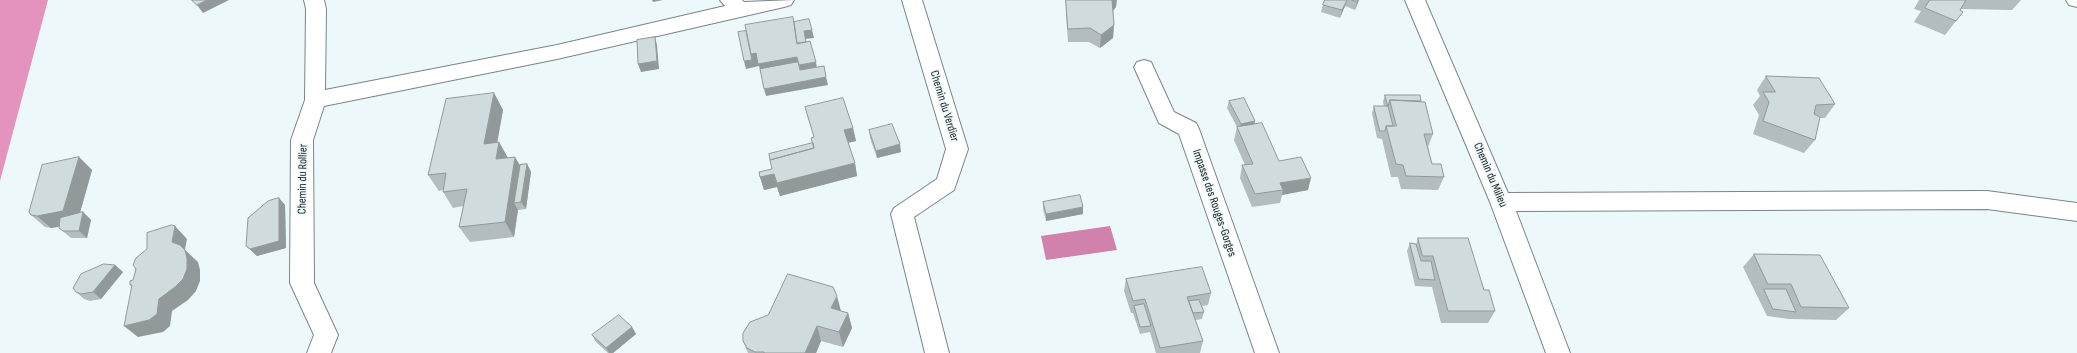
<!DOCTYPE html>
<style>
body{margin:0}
canvas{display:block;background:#edf8fb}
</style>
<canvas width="2077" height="353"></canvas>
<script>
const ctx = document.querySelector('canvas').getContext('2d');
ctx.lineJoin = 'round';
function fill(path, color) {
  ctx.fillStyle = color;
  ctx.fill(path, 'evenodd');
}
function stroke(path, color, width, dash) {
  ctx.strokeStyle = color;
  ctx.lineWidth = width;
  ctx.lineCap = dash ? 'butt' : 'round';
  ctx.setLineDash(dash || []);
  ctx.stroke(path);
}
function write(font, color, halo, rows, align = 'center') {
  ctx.font = font + ' "Sofia Sans Condensed",sans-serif';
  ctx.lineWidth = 3;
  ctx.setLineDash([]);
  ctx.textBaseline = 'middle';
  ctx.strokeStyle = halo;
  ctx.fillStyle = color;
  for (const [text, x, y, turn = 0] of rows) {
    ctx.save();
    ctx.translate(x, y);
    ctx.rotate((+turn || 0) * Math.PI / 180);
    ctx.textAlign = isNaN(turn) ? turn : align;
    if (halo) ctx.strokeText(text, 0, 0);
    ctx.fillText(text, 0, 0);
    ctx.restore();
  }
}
const forest = new Path2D(`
 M0,0H48L0,181Z`);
const water = new Path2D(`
 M1110,226L1117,250L1046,260L1041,236Z`);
const minor = new Path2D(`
 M304,0H324L326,9L325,90L557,45L725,6L720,0H742L744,2L794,0L791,5L784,7L557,59L324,106L313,140L314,283L338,335L331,353H307L314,335L290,283L291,140L305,100L306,9Z
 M902,0H922L968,149L954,190L914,217L949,353H925L891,214L894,208L937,179L946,149Z
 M1405,0H1425L1508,193L1987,191L2077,203V221L1987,209L1516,211L1570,353H1546L1490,202Z
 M2066,0H2077V7L2069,5Z
 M1144,60L1151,62L1174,112L1196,123L1199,129L1279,353H1255L1179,134L1159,123L1134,67L1137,62Z`);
const wall = new Path2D(`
 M1066,0L1116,7L1113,11L1114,25L1113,38L1100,48L1089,42H1068L1066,11Z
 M1325,0H1359L1355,10L1345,6L1340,18L1321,12L1323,5Z
 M1919,0H2021L2012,10L1961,9L1956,21L1945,35L1914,22L1921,11L1914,9Z
 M1766,76L1835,104L1825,118H1820L1815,140L1804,153L1753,134L1759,115L1753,105L1760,96L1757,90Z
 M494,93L503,110L497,143L499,142L507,157L520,165L527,164L531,172L526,209L518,210L514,237L470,242L459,227L463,206L453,208L443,192V190L439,191L428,175Z
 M1385,95L1421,101L1433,134L1428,147L1432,164L1444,177L1438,190L1401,189L1398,177H1391L1382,139L1377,138L1372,113L1374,106H1384L1383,102Z
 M1229,101L1255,124L1279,161L1308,190L1282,195L1280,203L1252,207L1240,178L1242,165H1245L1234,140L1237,127L1227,108Z
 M805,107L853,128L856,141L848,143L855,163L857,176L780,196L777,187L764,190L760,177L813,143L814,137Z
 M869,130L901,152L877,158L870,138Z
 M79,157L92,170L80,213L83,212L91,220L87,238H71L59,228V227L51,228L45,227L31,215Z
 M279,198L285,205L286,248L257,256L246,246Z
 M1043,202L1083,214L1046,221L1043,209Z
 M1418,238L1484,290L1495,311L1488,323H1441L1432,287L1415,286L1407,251L1410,243L1416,244Z
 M1754,254L1849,308L1836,320L1789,319L1767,316L1743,267Z
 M115,265L123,272L101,299L90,301L84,299L76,292Z
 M1126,279L1211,293L1208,305L1202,306L1204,312L1202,319L1195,320L1203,341L1200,353H1156L1150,332L1140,334L1133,313H1131L1124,291Z
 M841,311L848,313L852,328L843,347L821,341L816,353H748L743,341Z
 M632,327L636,334L613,353H608L596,342L592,335Z`);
const shadedWall = new Path2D(`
 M207,0H229L203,13L197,5Z
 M652,0H663L653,2Z
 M1111,0H1117L1116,7L1111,13Z
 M1347,0L1345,6L1340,18L1342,10Z
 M1358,0H1359L1355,10L1357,2Z
 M1114,25L1113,38L1100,48L1101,35Z
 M812,30L814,38L805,39L804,31Z
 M655,37L657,45L659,69L641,72L638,64Z
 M756,53L797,57L800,70L762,77L759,66L746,69L744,61L751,54Z
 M816,62L818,75L802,78L799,65Z
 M826,77L828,85L766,96L764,89Z
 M494,93L503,110L494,160L484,144Z
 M1255,121L1254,129L1239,132L1241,124Z
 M853,128L856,141L847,143L844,130Z
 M499,142L508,158L496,159Z
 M900,144L901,152L877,158L876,151Z
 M79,157L92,170L77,223L51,228L37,216Z
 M515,157L524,172L514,203L518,210L514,237L505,222Z
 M855,163L857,176L780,196L777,187L764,190L760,177L774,174Z
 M527,164L531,172L526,209L521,202Z
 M1311,178L1308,190L1282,195L1283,190L1280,183Z
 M279,198L285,205L286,248L257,256L250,249Z
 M1083,207V214L1046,221V214Z
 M83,212L91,220L87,238L79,231Z
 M175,226L187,239L184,255L172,242Z
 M185,250L198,262L200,270V281L196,291L188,300L172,311L170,326L163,332L138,337L124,326L159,299Z
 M115,265L123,272L101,299L93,292Z
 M837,296L841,311L831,308Z
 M848,313L852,328L843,347L839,332Z
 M817,326L821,341L816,353H805Z
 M632,327L636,334L613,353H609L606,348Z`);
const building = new Path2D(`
 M192,0H207L197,5Z
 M1066,0H1112L1114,25L1101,35L1090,28L1068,29Z
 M1325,0H1347L1342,10L1323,5Z
 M1352,0H1358L1357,2Z
 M1930,0H1966L1960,10L1963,12L1956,21L1925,8Z
 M793,17L797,44L810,41L816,62L799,65L797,57L758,64L756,53L751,54L745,25Z
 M809,19L812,30L804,31L806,42L797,43L794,22Z
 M746,31L752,60L744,61L738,32Z
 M655,37L657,61L638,64L637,40Z
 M798,62L800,70L824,66L826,77L764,89L760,69Z
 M1766,76L1819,78L1835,104L1816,105L1814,114L1820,117L1815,140L1763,121L1769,102L1763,92H1775Z
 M494,93L484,144L499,142L496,159L515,157L505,222L459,227L467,189L443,192L446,173L428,175L446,99Z
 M1385,95H1420L1421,101L1390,100L1388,106Z
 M843,98L853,128L844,130L855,163L777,183L774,174L760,177L759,172L772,169L770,160L814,148L811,138L814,137L805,107Z
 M1244,98L1255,121L1241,124L1229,101Z
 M1390,100L1425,102L1433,134H1424L1432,164H1441L1444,177L1406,176L1403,165L1396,164L1386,126H1396Z
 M1374,106H1388L1393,126H1386L1385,131H1380Z
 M1262,123L1279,161L1301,157L1311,178L1280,183L1283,190L1255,194L1242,165L1253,164L1237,127Z
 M892,124L900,144L876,151L869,130Z
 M813,143L814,148L770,160L769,154Z
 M79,157L63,211L37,216L31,215L29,212L42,165Z
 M527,164L521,202L514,203L520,165Z
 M1080,195L1083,207L1046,214L1043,202Z
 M279,198V241L250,249L246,246L248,218L268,201Z
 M83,212L79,231H63L59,228L60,218Z
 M172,225L175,226L172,242L180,245L185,250L187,258V269L183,279L175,287L159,299L157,314L149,320L124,326L132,285H130V281L133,280L136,269L133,265L136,258L147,249V233Z
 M1418,238H1468L1484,290H1489L1495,311H1448L1433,256H1423Z
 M1410,243L1416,244L1421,261H1431L1435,280L1419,279Z
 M1754,254L1820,255L1849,308L1801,307L1791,284H1768Z
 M104,264L115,265L93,292L81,294L76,292L73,288L81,274Z
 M1202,267L1211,293L1187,297L1203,341L1160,348L1145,299L1133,301L1126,279Z
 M788,274L833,287L837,296L831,308L848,313L839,332L817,326L805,353H764V352H755L747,348L743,341V333L750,322L768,315Z
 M1764,289H1786L1796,312L1773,309Z
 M1199,300L1204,312L1193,313L1189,301Z
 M1144,304L1151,326L1140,327L1134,306Z
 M619,315L632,327L606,348L592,335Z`);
const streetNames = [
 ["Chemin du Verdier",944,106,73],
 ["Chemin du Milieu",1490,175,67],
 ["Chemin du Rollier",303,179,-89],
 ["Impasse des Rouges-Gorges",1214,203,71]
];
fill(forest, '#e393be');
fill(water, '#d082ac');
stroke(minor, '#7b8588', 2);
fill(minor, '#fff');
fill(wall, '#b3bcbf');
fill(shadedWall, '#92999b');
fill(building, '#d0dbde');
stroke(building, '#92999b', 1);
write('12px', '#202325', '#edf8fb', streetNames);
</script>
